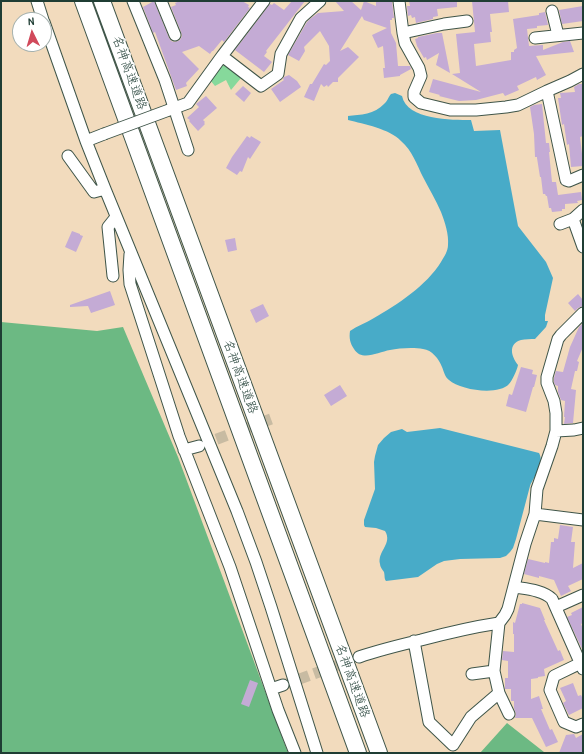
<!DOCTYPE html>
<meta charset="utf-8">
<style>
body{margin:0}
#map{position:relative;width:584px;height:754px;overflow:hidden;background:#f2dbbd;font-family:"Patrick Hand",sans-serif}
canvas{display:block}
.frame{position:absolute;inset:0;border:2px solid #1f3d34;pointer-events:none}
.north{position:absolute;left:12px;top:12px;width:40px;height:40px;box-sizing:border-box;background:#fff;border:1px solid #a5b1ae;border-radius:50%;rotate:355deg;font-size:11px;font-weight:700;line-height:16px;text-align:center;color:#1f3d34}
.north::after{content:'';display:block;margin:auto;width:14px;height:18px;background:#d1495b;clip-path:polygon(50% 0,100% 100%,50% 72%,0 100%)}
</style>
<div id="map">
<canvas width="584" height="754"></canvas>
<div class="frame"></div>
<div class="north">N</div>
</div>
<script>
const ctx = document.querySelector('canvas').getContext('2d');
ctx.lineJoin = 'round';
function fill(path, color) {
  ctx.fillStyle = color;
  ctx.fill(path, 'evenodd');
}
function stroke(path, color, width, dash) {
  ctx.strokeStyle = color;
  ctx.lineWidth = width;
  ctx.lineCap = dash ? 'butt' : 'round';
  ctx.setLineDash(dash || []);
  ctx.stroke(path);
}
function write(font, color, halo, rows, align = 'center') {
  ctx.font = font + ' "Patrick Hand","Klee One",sans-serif';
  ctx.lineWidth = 3;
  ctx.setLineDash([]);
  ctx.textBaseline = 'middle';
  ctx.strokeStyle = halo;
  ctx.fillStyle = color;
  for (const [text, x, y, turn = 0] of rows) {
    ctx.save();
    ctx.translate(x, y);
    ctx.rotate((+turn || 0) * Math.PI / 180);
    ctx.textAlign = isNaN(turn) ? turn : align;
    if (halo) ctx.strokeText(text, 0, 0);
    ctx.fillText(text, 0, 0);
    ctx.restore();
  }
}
const green = new Path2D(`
 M225,65L241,78L231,90L226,80L215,86L210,80L219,67Z`);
const forest = new Path2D(`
 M1,322L97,331L123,327L178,457L288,753H1Z
 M507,723L544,752L547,753H480Z`);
const water = new Path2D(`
 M395,93L402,96C407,120 452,120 471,120L474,131L500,130L518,226L546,262L553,278L545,315V321H548L546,327L535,339C531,339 525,339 521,340C508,344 511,356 518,365C517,370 512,381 509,384C498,396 460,390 449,380C445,377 444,372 442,367C439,359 432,350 423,349C414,347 399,348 390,350C378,352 362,362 354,349C350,343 349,338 350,331C357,326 366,323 374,318C397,305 427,285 441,262C444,257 448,251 448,245C449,235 445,222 441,212C436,200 429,189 423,177C417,165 412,150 401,141C390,129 364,124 348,120V116C360,115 375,114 384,104C388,101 388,97 391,94Z
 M440,428L539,453C545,464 534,476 530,486L516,539L513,548L510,552L506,556L500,558L460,559L444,561L437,564L418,577L386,581C384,578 385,576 384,572C382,569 380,567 380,564C377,551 393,544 385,531L376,528L365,527L364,525V520L375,489L374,462L375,456L378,445L384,438L391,432L402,429L407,432Z`);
const building = new Path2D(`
 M154,1L169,38L171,41L174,42L178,41L180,40L182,36L181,32L171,7L176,5L175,3L180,1H242L249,5L248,7L250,8L224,42L222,40L213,51H212L210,54L199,46L182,52L199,69L186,83L187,86L176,90L155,32L153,33L143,7Z
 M292,1H305L266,51L267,52L264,56L272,62L264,72L235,50L270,4L272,5L274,3L284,10Z
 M335,1H351L361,10L364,1L376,6V1H392L394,18H392V20H390L391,33L396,43L398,66H410L411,69L400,75V76L384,78L383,68H385L383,46L378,48L372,35L387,28L364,20L362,16L340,51L348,47L359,57L338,78V82H333L328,87L327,85L324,87L321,84L314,101L304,97L310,84H312L324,64L326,65L330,61L329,46L320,31L304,47L305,51L299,61L288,55L307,22L310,19L318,13L344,11Z
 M409,1H457V7L437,9L438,16L433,17V19L416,23L415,17L412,18L411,15L408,16L407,6H410Z
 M472,1H508L509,12L490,14L492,32H490L491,42L474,44L476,66L511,60V52H514V50L517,48L513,19L539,15V13H540L545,12L548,25L537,26V28L527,29L529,46L543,45V50L563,42L570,41L574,52L536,56L546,75L537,80L536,77L517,86L519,90L505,96L503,93L476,100L459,101L439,96L440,95L429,92L433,79L481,92L452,74L460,73L456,34L475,32Z
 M583,6V21L562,24L559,10Z
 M437,33H442L450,73L436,65L439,53L427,60L426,57L424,58L417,46L415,39L418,38V37Z
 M289,75L297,81L301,87L280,102L271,89L284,80L283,79L284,77Z
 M579,84H583V136L580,137L582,154H583V166L571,167L569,144L567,145L564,124L562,125L558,98H561L560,93L575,92L574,87Z
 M243,86L251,93L244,102L235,94Z
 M206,96L217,108L203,120L205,122L204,123L205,124L198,131L189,121L190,120L187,118L199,107L196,104Z
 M542,104L546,143H549L550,152H549L552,182H556L558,195L581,192L582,200L577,201L578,203L565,204V209H562V211L552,212L551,208H549L547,196H546L545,194H543L541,177H540L537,158V157H535L534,134L530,107L534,105Z
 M247,136L250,138L251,136L261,142L250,159L248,157L242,172L240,171L237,175L226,168L232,157Z
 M72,231L80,234V235L83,236L76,252L65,247Z
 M235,238L237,250L228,252L225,240Z
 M110,291L115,305L91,313L88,306L70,307V305Z
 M578,294L583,300V306L578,308L575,311L568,303Z
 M263,304L269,316L256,323L250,310Z
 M583,323V347L577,361L579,362L577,371H575L571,389L576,390L573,423L564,424L565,417H564L565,401L561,400L558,392V386L555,385L554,382V378L556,371L563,372L570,347L579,327Z
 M521,367L533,370L532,374L537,375L534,387H533L526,412L506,406L509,394L512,395Z
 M340,385L347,396L331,406L324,395Z
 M560,525L573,527L571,542H575L573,568L583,563V579L568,586L571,591L561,596L554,580L539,576V578L524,574L528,559L545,563V562L549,563L551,542H554V538L558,539Z
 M522,603L540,608L545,620H544L558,651L560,650L564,660L544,669L545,676L538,677V678L531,679V699L539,696L543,709H541L550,730L552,729L558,742L546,747L532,718H515L516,714L514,708V701H511V689H505V678H508V661L502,660L503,651L514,652V634H513V622L515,623L520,604H522Z
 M583,607V623L581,624L583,629V651L567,617L572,615L571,613Z
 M250,680L258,683L249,707L241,704Z
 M573,683L578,696L581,695L583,699V708L569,715L563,703L566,701L560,688Z
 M574,734L576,738L583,734V753H559L566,735Z`);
const minorTunnel = new Path2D(`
 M201,445L271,419
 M283,685L352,660`);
const minor = new Path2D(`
 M37,1L43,20
 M133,1L165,80L188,150
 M161,1L175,35
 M399,1L403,33L405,43L419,68L421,76L414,92V97L421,103L450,110H476L506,107L518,105L547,91
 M552,11L558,35
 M44,22L86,141L105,189L237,511L256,562L271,607L317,753
 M403,33L444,24L467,21
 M535,38L583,33
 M222,56L261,86L278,74L281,54L301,18L320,1
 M583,74L570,81L547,91L566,180L569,181L583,175
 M169,110L188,103L222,56L264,1
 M86,141L104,134
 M68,156L94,192L105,189
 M573,219L583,247
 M560,224L573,219L583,210
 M130,254L129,270L130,284L179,436L230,567L278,710L295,753
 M113,276L108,227L116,217
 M556,431L574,430L583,428
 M184,450L199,446
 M535,514L583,520
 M514,587C526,589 543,590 552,599L583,669
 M556,607L583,595
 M499,623L494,671L499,693L509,714
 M414,641L429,722L453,745L471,717L499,693
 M359,657C379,650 400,645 421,640C447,633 473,627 499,623L505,615L508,609L525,544L535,514L537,489L552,446L556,431V413L554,401L547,383V377L558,339L561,335L583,313
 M583,662L554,676L550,690L564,722L576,727L583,724
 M472,674L494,671
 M271,689L283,685`);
const highway = new Path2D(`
 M83,1L358,753
 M102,1L379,753`);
const minorBridge = new Path2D(`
 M104,134L169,110`);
const streetNames = [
 ["名神高速道路",129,73,70],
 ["名神高速道路",240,377,70],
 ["名神高速道路",352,681,70]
];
fill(green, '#86d99b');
fill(forest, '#6cb983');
fill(water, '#48abc8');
fill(building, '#c4abd5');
stroke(minorTunnel, '#c8bba2', 11, [11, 5.5]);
stroke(minor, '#3f5549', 13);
stroke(highway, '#3f5549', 18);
stroke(minor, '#fff', 11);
stroke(highway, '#fff', 16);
stroke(minorBridge, '#3f5549', 13, []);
stroke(minorBridge, '#fff', 11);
write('13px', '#1f3d34', '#fff', streetNames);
</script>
